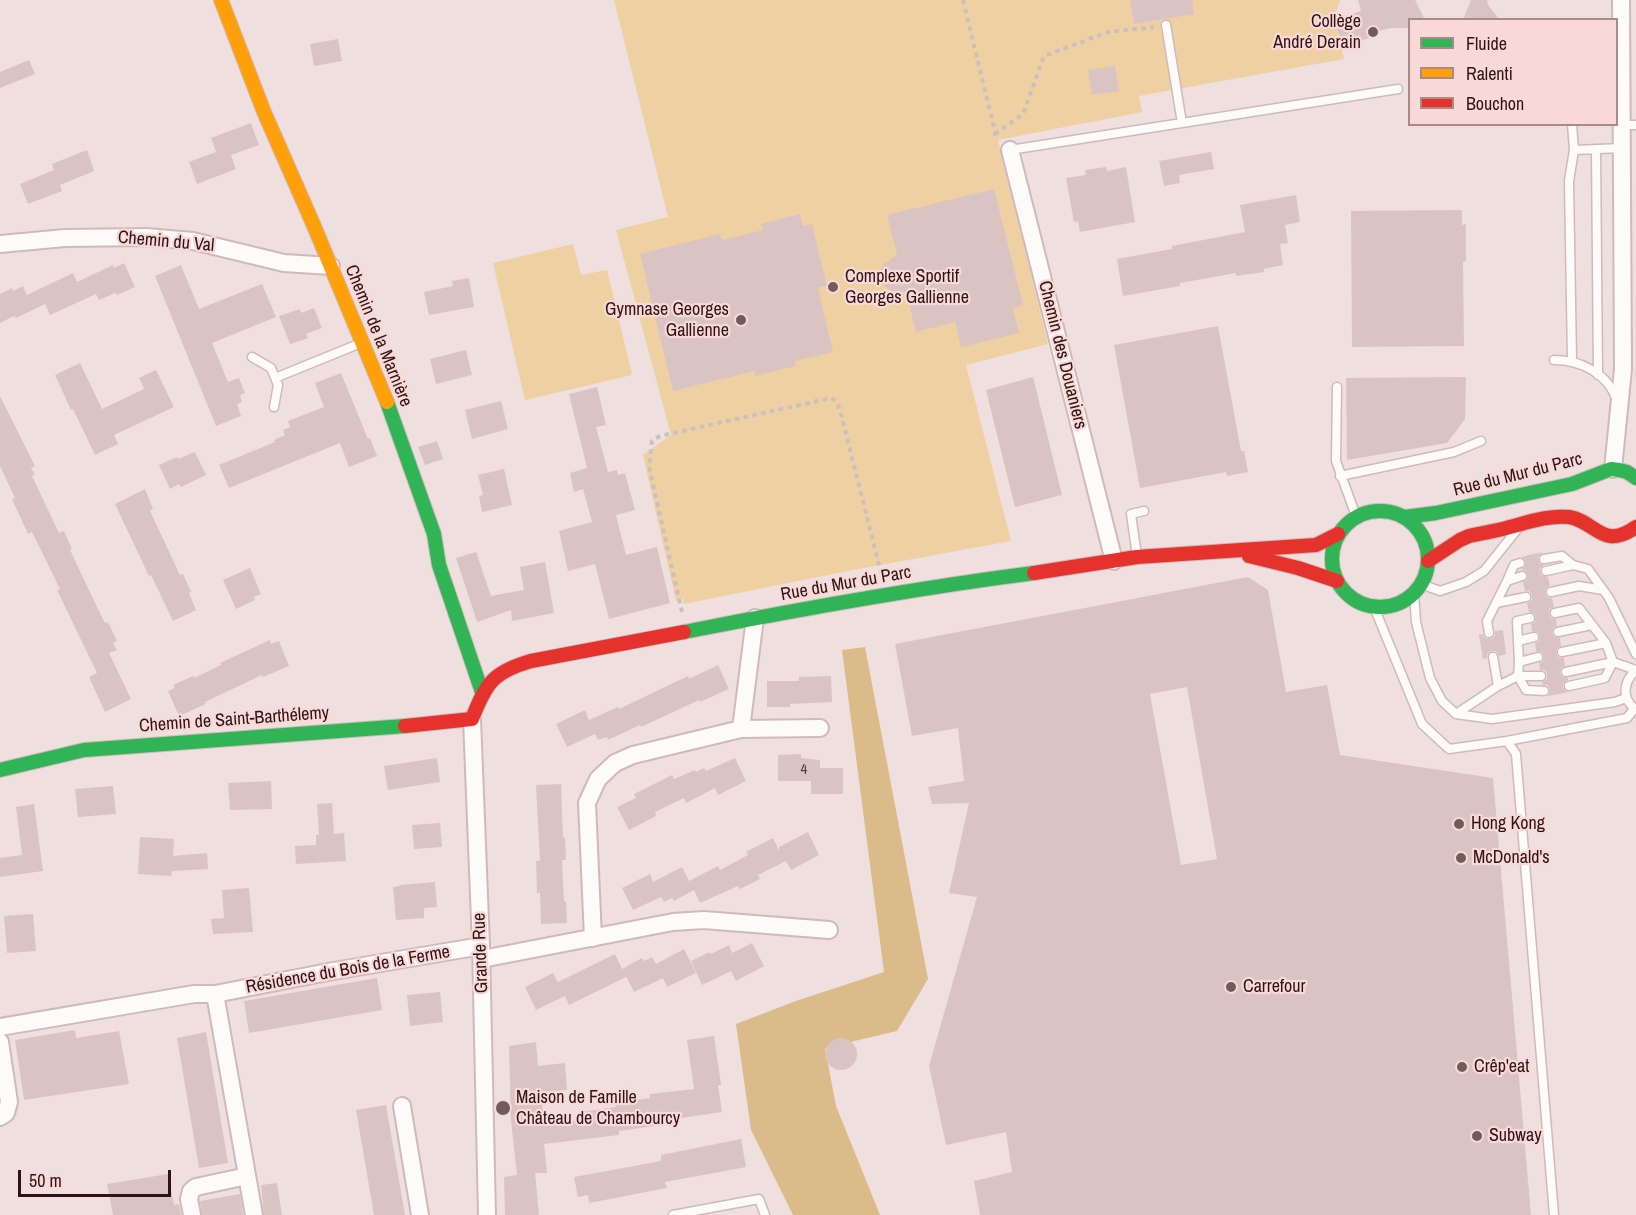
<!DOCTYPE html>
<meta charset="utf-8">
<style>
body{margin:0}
#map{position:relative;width:1636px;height:1215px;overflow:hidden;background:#f0dfdf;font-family:"Archivo Narrow",sans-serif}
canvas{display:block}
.legend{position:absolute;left:1408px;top:18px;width:210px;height:108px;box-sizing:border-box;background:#f8d9d7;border:2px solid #a88a89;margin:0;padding:8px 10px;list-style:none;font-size:18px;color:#2f1414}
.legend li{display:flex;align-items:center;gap:12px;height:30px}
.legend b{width:30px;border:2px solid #a88a89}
.scale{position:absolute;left:18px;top:1170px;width:153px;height:27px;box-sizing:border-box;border:3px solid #2f1414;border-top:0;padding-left:8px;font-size:18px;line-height:21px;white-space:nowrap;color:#2f1414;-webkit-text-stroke:4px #f8d9d7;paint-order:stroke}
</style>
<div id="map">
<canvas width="1636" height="1215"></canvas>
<ul class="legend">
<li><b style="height:8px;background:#30b455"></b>Fluide</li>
<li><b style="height:8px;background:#ff9f0a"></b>Ralenti</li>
<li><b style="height:8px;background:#e5322d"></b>Bouchon</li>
</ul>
<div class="scale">50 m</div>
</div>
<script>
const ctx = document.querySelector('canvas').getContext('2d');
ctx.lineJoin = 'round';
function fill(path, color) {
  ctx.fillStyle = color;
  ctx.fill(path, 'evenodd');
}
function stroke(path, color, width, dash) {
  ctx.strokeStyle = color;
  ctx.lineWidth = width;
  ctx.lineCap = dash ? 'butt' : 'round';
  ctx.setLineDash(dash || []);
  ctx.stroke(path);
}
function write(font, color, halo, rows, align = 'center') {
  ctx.font = font + ' "Archivo Narrow",sans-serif';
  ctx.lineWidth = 4.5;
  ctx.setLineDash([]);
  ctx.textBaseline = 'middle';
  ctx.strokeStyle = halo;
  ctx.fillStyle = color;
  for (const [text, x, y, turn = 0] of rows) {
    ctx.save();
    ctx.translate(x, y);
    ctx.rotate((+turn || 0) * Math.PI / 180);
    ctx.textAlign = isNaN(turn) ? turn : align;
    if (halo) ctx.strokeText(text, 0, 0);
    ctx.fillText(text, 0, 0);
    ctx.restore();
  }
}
const green = new Path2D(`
 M614,0H1340L1334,19L1344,59L1139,96L1142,112L998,140L1048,344L966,365L1011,541L848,571L684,604L683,599L676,601L643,455L671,435L616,230L668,217Z
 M573,244L581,275L607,270L632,375L525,400L493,263Z`);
const forest = new Path2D(`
 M865,647L928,979L897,1031L825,1048L836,1106L880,1215H793L751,1130L736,1024L796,1001L884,972L842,650Z`);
const building = new Path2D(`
 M1130,0H1192L1194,14L1134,24Z
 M1358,0H1415L1425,20H1410V28H1390L1368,34L1369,38L1342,46L1334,19L1361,11Z
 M1471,0H1487L1488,5L1500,20H1463Z
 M338,39L342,61L314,66L310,44Z
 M29,60L35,74L0,88V72Z
 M1115,66L1119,91L1092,95L1088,70Z
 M251,123L259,145L231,155L236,169L197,184L189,162L216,152L211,138Z
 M87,150L94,171L60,185L62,191L28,204L20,184L54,170L52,164Z
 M1211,152L1214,169L1179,175L1180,183L1164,186L1159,161Z
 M1106,167L1107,171L1126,167L1135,222L1080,232L1078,221L1074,222L1066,178L1086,175L1085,170Z
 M994,189L1023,305L1013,308L1019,333L961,347L955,322L916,332L906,292L892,291L888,289L884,285L880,278V270L883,265L897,255L887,215Z
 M1296,195L1300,222L1285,225L1288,243L1280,244L1283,265L1264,269V272L1236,276V273L1180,283V286L1123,296L1117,259L1172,249V246L1245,232L1240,205Z
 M1462,210V225L1466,224V261L1463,262L1464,346L1352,347L1351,211Z
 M800,214L803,226L812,224L827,286L818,288L833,352L795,361L796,366L755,376L754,371L673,391L640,254L720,234L722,240L763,230L761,224Z
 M124,263L135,287L117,295L115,293L99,300L96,294L50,315L45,304L16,318L14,316L0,323V294L12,288L13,291L23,286L27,295L73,273L77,282L113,265L114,268Z
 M181,265L199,309L262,284L276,317L212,343L228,382L239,378L245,393L240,395L242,402L237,404L241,416L216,426L155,276Z
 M469,278L474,307L429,315L424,292L453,286L452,281Z
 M314,308L322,328L306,334L308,338L290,344L279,316L300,309L301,313Z
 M1218,326L1241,451H1244L1248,472L1227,476L1226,472L1140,488L1114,345Z
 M466,350L472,375L436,384L430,359Z
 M80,363L102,409L144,389L139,378L156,370L174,407L114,435L118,444L95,455L73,409L71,410L55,375Z
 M341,373L368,439L370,438L377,456L349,467L340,443L229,488L219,465L275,442L274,440L285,435L283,430L290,427L288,421L324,407L315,383Z
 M1033,377L1062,495L1015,507L986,390Z
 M1466,377L1465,419L1447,443L1347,460L1346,378Z
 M597,387L606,425L596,427L608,472L617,470L618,475L625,473L635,510L616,515L626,555L657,547L670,603L609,619L595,564L568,571L559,531L592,522L583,489L574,492L570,473L587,468L569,394Z
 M0,396L35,466L31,468L35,475L32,476L59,533L64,531L72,549L70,550L97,607L105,623L108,622L117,641L113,643L117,650L109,653L131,699L105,712L89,677L97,673L57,590L60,589L32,532L28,534L12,499L15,498L0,466Z
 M501,401L508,429L472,439L465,410Z
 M437,441L443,459L425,465L418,447Z
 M195,452L206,475L181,487L179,484L170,489L159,465L177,457L178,459Z
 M504,469L512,505L482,512L479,496L483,495L478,475Z
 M145,489L153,509L150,511L180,575L183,574L191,592L189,593L196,610L173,621L151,575L149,576L115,504Z
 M476,552L491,596L524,590L520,567L545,562L554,613L512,621L511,610L477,622L456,558Z
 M1543,552L1538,557L1539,563L1544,565L1540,569V572L1542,576L1548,577L1550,586L1546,588L1545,593L1547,597L1552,598L1554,607L1550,609L1549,614L1551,618L1556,619L1557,626L1553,628L1552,633L1554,637L1560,638L1561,646L1557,648L1556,653L1558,657L1564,658L1565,666L1561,668L1560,673L1562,677L1568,678V680L1563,684V687L1565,691L1569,692L1548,696L1550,692V689L1547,685H1543L1542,682L1547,679V673L1544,670H1540L1539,663L1543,661L1544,656L1542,652L1536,651L1535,643L1539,641L1540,636L1538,632L1532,631L1531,624L1535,622L1536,617L1534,613L1529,612L1527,603L1532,600V595L1529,591H1525L1523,582L1527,580L1528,575L1526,571L1521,569L1525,567L1526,562L1524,558L1520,557Z
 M250,568L261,594L254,597L255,600L236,609L223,580Z
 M1248,577L1268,590L1286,692L1327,685L1340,755L1493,778L1531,1215H980L974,1181L1012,1172L1006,1132L946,1145L929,1066L977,897L949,893L969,803L932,804L928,787L964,781L958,728L912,736L895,644ZM1187,687L1217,859L1181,865L1150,694Z
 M1503,630L1506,654L1499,656L1496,651H1491L1487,654V658L1483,659L1479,635L1483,634L1486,639H1491L1495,636V631Z
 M270,640L271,644L279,641L289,666L263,677L262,675L205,702L206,704L179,716L168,691L175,688L173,685L193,676L194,678L221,665L220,663Z
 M718,665L729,689L700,702L699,700L641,727L640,725L608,740L607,737L598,740L595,734L567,747L556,724L585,710L589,720L618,707L619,709L688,676L689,679Z
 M831,676L832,702L790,704V707H767V681H799V677Z
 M801,754V758L820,760V768H843V794H811V781H778V755Z
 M437,758L440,782L388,790L384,766Z
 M735,758L746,781L718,795L715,788L686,803L684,798L655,812L656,816L629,830L617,807L636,798L634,794L672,775L674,779L695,770L696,772L704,768L706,771Z
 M271,781L272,809L230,810L228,783Z
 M561,784L563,838L565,837L566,860H562L564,901H566L567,923L541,924L540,893H537L536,861H540L536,785Z
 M113,786L116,814L78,817L75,789Z
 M332,803L334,834L344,833L346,861L296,864L295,846L316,845V835H319L317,804Z
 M34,804L43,871L0,877V858L22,855L16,807Z
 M440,823L442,847L414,849L412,825Z
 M808,832L819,855L791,870L786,861L758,875L760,879L740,889L738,886L700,903L694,890L674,901L672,898L664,902L661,897L633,910L622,888L650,874L653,882L682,867L689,881L718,866L720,870L748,855L746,852L773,838L779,851V847Z
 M140,837L174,839L173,856L207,853L208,869L172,871L171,876L138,874Z
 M435,882L437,907L424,908V918L396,920L393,887L399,886L400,885Z
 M249,888L253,932L213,934L211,919L224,918L222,890Z
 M33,914L36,951L7,953L4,916Z
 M752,943L764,966L736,981L731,971L702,985L691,961L710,952L711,954L729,945L732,953Z
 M684,949L696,973L667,987L663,978L634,992L625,974L626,977L569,1005L565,996L536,1010L525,987L553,973L558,982L615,954L622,969L642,958L644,961L652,957L656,964Z
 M377,978L382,1010L249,1033L244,1001Z
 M440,992L443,1022L410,1026L407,995Z
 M75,1030L76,1038L119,1031L129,1084L24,1100L15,1040Z
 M206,1032L228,1163L199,1168L177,1038Z
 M714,1036L721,1085H718L722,1112L654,1122V1126L619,1131V1135L544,1144L547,1173H535L539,1215H505L504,1177L517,1175L511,1120L509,1046L536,1042L538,1066L565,1063L567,1090L541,1092L544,1124L581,1120L580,1112L616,1107L615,1103L650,1098V1094L694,1089L687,1040Z
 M825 1054a16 16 0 1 1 32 0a16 16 0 1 1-32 0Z
 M386,1105L405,1215H374L356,1110Z
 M741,1139L746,1167L665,1182L667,1188L589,1203L588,1195L578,1197L574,1177L661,1161V1155Z
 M168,1174L174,1205L179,1204L181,1215H113L107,1184Z
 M277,1183L282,1215H264L261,1185Z
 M240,1194L243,1215H202L200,1201Z`);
const path = new Path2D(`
 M963,0L996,136
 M995,134L1023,114L1044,56L1108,32L1154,27
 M682,612L649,467L652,441L660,436L831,398L836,401L840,410L882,577`);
const lane = new Path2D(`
 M1166,25L1182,123
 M1622,125H1636
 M1596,149L1598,375
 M1010,150L1398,89
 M1574,150L1622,148
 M252,357L271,368L278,385L274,407
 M1554,360C1581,360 1609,374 1617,401
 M1572,361L1569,181L1574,150L1572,124
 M275,378L361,343
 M1337,387L1336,461L1356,516
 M1340,476L1454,452L1481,441
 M1137,556L1131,514L1144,511
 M1544,559L1562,556L1573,565
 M1546,571L1573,565L1588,569L1609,598L1636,654
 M1507,581L1514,565L1520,563
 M1421,584L1440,591L1466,582L1484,571L1516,531
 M1551,592L1579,586L1603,590
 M1414,593L1416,622L1430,678L1442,701L1456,714L1492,719L1615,702L1626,698
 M1496,603L1526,597
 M1374,607L1422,724L1449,749L1507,741L1627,718L1634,709
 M1555,613L1579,608L1606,643
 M1558,632L1592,625
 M1489,633L1487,621L1507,581L1522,576
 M1518,641L1534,637
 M1562,652L1606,643L1613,662L1636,670
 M1519,662L1538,657
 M1636,670C1623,682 1621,698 1636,710
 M1566,672L1613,662
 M1518,676L1526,690L1544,691
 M1518,676H1541
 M1498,686L1518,676L1519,662L1517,621L1530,618
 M1569,686L1605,678L1613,662
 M1456,714L1498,686L1493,657
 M1507,741L1516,754L1554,1215
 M673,1215L759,1199L765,1215`);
const street = new Path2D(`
 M1010,150L1114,561
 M0,244L65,238L146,237L193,241L284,263L331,266
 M1613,469L1623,369L1621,0
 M472,719L481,946L487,1215
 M741,729L755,618
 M593,938L587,803L598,779L615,763L633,755L741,729L820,728
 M482,959L673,922L704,920L829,930
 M215,994L254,1215
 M0,1027L194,994H215L328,972L481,946
 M0,1042L9,1102L6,1113L0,1117
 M402,1106L420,1215
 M192,1215L189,1199L191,1191L196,1187L247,1176`);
const fast = new Path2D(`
 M387,402L434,534L439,565L482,692
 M1332 559a48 48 0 1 1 96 0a48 48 0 1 1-96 0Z
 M1405,517L1436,513L1572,484L1611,469L1619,470L1627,472L1636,478
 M684,632C800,609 917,588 1034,573
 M0,770L84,750L405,726`);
const slow = new Path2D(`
 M221,0L264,112L314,226L387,402`);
const jam = new Path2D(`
 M1249,556L1298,568L1337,581
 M1428,561L1460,540L1469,536C1483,533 1496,531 1510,527C1529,522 1549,515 1569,517C1596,521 1602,551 1636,527
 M1034,573L1137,557L1316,545L1338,534
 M405,726L472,719C486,683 493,672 531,661L684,632`);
const markers = [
 [1373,32,6,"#735b5b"],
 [833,287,6,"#735b5b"],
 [741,320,6,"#735b5b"],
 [1459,824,6,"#735b5b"],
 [1461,858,6,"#735b5b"],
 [1231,987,6,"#735b5b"],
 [1462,1067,6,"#735b5b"],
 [503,1108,8,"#735b5b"],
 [1477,1136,6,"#735b5b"]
];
const numberNames = [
 ["4",804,770]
];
const poiNames = [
 ["Collège",1361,22,"right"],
 ["André Derain",1361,43,"right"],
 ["Complexe Sportif",845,277],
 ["Georges Gallienne",845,298],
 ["Gymnase Georges",729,310,"right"],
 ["Gallienne",729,331,"right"],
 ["Hong Kong",1471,824],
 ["McDonald's",1473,858],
 ["Carrefour",1243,987],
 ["Crêp'eat",1474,1067],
 ["Maison de Famille",516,1098],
 ["Château de Chambourcy",516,1119],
 ["Subway",1489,1136]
];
const streetNames = [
 ["Chemin du Val",166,242,5],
 ["Chemin de la Marnière",378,336,68],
 ["Chemin des Douaniers",1062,355,76],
 ["Rue du Mur du Parc",1518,475,-14],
 ["Rue du Mur du Parc",846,584,-10],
 ["Chemin de Saint-Barthélemy",234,720,-4],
 ["Grande Rue",481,953,-92],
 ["Résidence du Bois de la Ferme",348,970,-10]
];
fill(green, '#efd0a2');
fill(forest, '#dbbb8a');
fill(building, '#d9c4c3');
stroke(lane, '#cfbab9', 11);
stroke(street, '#cfbab9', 20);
stroke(fast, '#cfbab9', 16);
stroke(slow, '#cfbab9', 16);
stroke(jam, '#cfbab9', 16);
stroke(path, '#c9c0c0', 4, [4.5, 4.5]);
stroke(lane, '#fdfafa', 8);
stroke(street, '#fdfafa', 16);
stroke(fast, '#30b455', 14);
stroke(slow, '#ff9f0a', 14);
stroke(jam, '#e5322d', 14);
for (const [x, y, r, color] of markers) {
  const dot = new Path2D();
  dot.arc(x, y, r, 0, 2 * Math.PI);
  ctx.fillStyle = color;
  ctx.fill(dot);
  stroke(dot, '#f8d9d7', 2);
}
write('15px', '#5a4040', null, numberNames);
write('18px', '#2f1414', '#f8d9d7', poiNames, 'left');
write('18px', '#2f1414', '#f8d9d7', streetNames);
</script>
